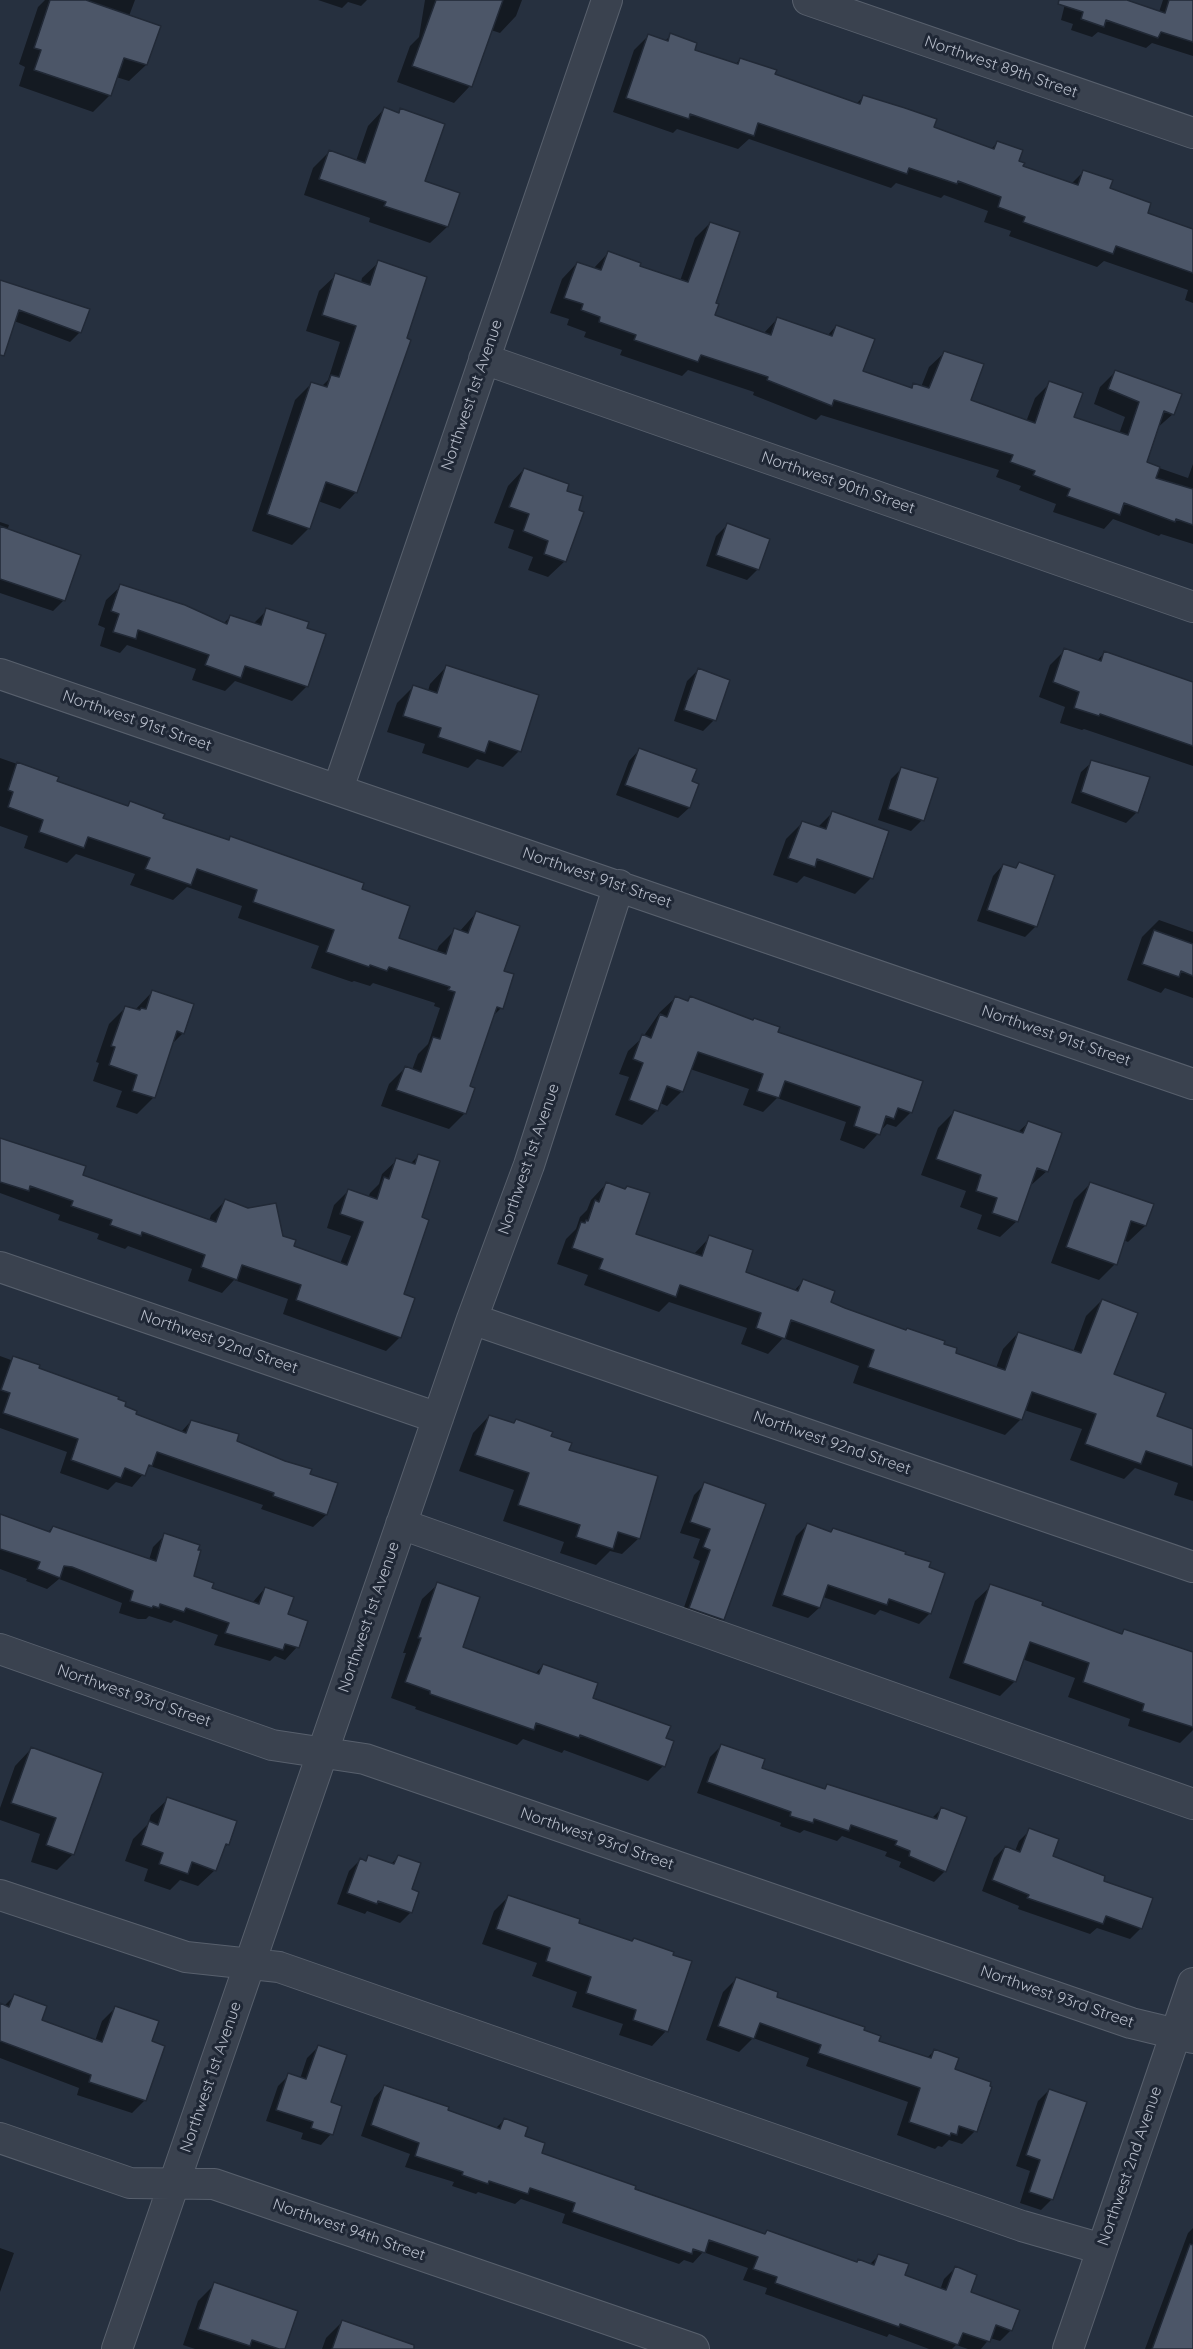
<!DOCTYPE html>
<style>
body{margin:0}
canvas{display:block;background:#26303f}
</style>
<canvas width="1193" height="2349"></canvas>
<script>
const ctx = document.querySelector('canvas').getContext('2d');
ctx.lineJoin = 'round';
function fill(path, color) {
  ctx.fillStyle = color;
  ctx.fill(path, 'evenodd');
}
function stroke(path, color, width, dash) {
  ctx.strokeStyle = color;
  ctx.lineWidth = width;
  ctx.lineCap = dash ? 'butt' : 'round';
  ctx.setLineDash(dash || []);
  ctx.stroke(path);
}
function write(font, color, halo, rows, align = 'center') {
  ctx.font = font + ' Quicksand,sans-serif';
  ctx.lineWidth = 6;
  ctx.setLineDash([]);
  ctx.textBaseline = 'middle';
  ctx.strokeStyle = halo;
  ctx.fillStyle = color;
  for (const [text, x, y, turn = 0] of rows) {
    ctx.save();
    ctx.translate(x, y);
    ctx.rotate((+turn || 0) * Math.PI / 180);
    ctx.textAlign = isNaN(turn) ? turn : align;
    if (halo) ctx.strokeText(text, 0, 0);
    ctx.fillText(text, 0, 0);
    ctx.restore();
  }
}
const shadow = new Path2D(`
 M45,0H135L129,16L159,27L146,65L129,81L116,77L110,95L93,112L19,86L25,67L19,64L38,7Z
 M318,0H367L361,6L348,2L342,8Z
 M425,0H522L516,16L500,33L491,30L470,86L454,103L397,82L410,46L419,37Z
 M1066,0H1123L1159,12L1163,0H1193V56L1152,43L1146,48L1098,32L1092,37L1071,30L1073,24L1061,20Z
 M671,35L693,51L735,65L740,59L773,75L856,104L864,96L932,128L991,149L997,143L1021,167L1071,184L1084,171L1146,214L1193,230V303L1185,300L1188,290L1104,261L1097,267L1009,236L1011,231L984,222L988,211L944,195L941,198L896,183L891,188L749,139L738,149L677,129L673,133L613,112L634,50L648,36L665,41Z
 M384,109L397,114L401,110L423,182L458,194L447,227L430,243L369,222L370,218L304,195L313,168L329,152L356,161L368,126Z
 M710,223L714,304L713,316L763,334L777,319L827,336L836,326L862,372L910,389L914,384L921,387L929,367L945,352L969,401L1026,422L1035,398L1050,383L1072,418L1119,434L1125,417L1094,404L1100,387L1115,372L1173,414L1156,429L1145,463L1188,478L1193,464V544L1161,534L1159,536L1113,519L1104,529L1053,512L1056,504L1019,490L1021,486L996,477L999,470L821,415L816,420L753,395L754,392L688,370L682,376L620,355L622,350L584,337L586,332L567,325L569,319L550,313L562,279L577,263L593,269L608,253L638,267L680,281L695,238Z
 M379,262L356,492L340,509L318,501L309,528L292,545L252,531L295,400L311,384L321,387L328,380L340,342L306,331L319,291L336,275L361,283L362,278Z
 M0,281L80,332L70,342L14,321L0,339Z
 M524,469L565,492V561L548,577L528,570L533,557L508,548L514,530L494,523L508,486Z
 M0,522L9,525L7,531L79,556L63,601L53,611L0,593Z
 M727,525L758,569L747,580L706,566L716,536Z
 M121,586L223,624L231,616L253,624L267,610L307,686L292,701L235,681L225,691L192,680L196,669L127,645L120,653L100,646L105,628L98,625L106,600Z
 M1065,650L1097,661L1104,653L1193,717V766L1084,729L1082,730L1060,723L1065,707L1039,697L1050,665Z
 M446,667L519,751L503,767L477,759L468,768L422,753L425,744L387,732L397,703L413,687L428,691L430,684Z
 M698,670L714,720L703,731L674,721L687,681Z
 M639,750L690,782L689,808L678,818L616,795L629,761Z
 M0,758L57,778L55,782L126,807L130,803L162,819L228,841L231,838L360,890L397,939L436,953L439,946L455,930L459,932L476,913L503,972L501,1008L492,1017L468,1087L465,1113L449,1129L381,1106L389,1084L405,1068L412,1070L418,1054L428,1044L440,1008L434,1006L435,1003L373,983L370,986L354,981L352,982L311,968L319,946L238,918L242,906L187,887L173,900L130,885L135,874L76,854L67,863L24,848L28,836L0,826Z
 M1092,762L1137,812L1126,823L1071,803L1081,772Z
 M902,768L922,820L911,831L878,820L891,779Z
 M832,813L871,878L855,894L804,876L797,883L773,875L786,839L802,823L817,828Z
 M1019,864L1036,926L1025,937L977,921L993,876L1003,865L1014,869Z
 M1159,920L1193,932V998L1165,988L1161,993L1127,980L1142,937Z
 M152,992L183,1033L171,1045L154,1097L137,1114L116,1107L122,1091L93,1081L99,1063L96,1062L109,1024L126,1007L135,1010Z
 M675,998L686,1001L690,998L776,1033L911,1112L896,1127L887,1124L864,1149L840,1140L846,1122L777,1098L763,1112L743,1105L749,1089L690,1069L682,1091L667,1106L660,1103L657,1110L642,1125L615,1115L629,1077L619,1074L628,1051L643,1037L660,1012Z
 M954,1112L1017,1133L1028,1123L1047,1171L1029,1187L1017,1221L1000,1237L977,1229L982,1215L960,1207L966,1191L921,1175L938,1128Z
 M0,1139L81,1176L209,1221L211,1215L225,1201L282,1237L292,1247L340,1264L351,1236L327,1228L334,1205L348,1191L368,1198L370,1193L379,1184L382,1174L397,1160L410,1164L419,1155L420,1218L403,1295L400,1337L386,1351L283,1314L288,1299L234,1280L222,1293L188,1281L192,1269L128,1246L125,1249L97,1239L99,1234L58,1220L60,1215L0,1193Z
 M606,1184L634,1235L693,1255L710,1237L744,1272L794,1291L803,1281L829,1302L942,1344L954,1354L996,1368L1003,1349L1018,1333L1073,1352L1086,1316L1102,1300L1113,1375L1155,1417L1193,1431V1501L1174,1495L1178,1483L1135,1468L1124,1479L1070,1460L1082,1429L1024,1410L1021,1419L1005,1435L853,1383L859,1366L783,1338L768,1354L741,1344L747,1328L669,1302L659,1312L584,1285L588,1275L557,1264L566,1239L576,1229L580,1217L587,1210L591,1200Z
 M1090,1184L1145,1226L1128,1242L1123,1240L1115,1264L1099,1280L1051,1263L1074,1200Z
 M0,1356L11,1360L13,1358L123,1406L135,1415L181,1432L191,1421L284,1463L308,1475L326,1515L313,1527L261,1509L263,1505L150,1466L132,1487L116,1482L108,1490L60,1473L67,1452L0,1428Z
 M489,1416L549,1437L567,1451L639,1538L622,1554L610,1551L596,1565L560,1553L564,1542L503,1521L514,1490L459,1471L473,1433Z
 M705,1484L723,1619L712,1630L680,1619L700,1561L693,1558L700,1539L680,1533L694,1495Z
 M0,1516L47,1533L53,1527L149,1560L153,1547L165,1535L192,1577L211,1589L252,1603L265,1588L286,1615L297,1647L285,1660L275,1656L270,1661L214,1645L218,1635L174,1620L171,1623L149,1616L146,1619H138L119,1613L122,1603L59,1579L47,1589L26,1581L27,1579L0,1569Z
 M807,1525L830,1533L833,1530L904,1554L927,1568L930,1613L919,1624L880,1610L875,1615L823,1597L819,1608L808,1618L772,1606L796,1536Z
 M438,1584L461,1647L535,1674L543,1665L591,1699L664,1739L663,1766L648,1781L564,1750L562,1753L523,1739L517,1745L415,1709L416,1707L391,1698L406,1653H403L422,1599Z
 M991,1586L1120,1635L1124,1631L1193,1653V1730L1180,1743L1128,1726L1130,1719L1068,1697L1075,1678L1022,1659L1015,1681L1000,1696L949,1678L975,1601Z
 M721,1746L760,1769L823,1790L828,1786L931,1819L941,1809L945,1871L934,1882L899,1867L901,1862L885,1856L887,1852L842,1836L837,1841L804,1830L800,1833L780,1826L781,1823L697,1793L710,1757Z
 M31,1749L73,1854L57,1870L31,1862L40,1834L0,1820V1808L15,1766Z
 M168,1799L228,1844L222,1850L215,1870L198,1886L180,1880L170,1890L144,1881L148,1869L125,1861L133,1839L148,1824L151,1815Z
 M1030,1830L1051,1857L1102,1881L1141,1928L1130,1939L1097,1928L1090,1934L1018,1909L1019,1906L982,1891L994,1858L1005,1847L1015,1851L1019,1841Z
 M369,1857L391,1864L398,1857L410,1890L411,1912L400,1923L367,1911L365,1914L337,1904L349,1871L360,1860L364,1862Z
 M509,1896L577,1924L666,2031L652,2046L619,2035L623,2024L572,2007L577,1992L532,1976L537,1963L482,1944L494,1911Z
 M736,1979L775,1998L862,2031L877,2041L926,2059L934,2051L953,2070L975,2131L962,2144L949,2140L942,2147L938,2146L935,2149L897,2135L908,2102L806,2066L809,2058L753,2038L739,2052L706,2040L723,1992Z
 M15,1995L40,2021L95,2041L102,2021L115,2008L150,2042L145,2100L132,2113L77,2095L79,2088L0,2058V2005L4,2006Z
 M318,2047L329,2103L331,2134L321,2145L301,2139L303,2133L266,2121L278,2086L289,2075L300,2079L307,2058Z
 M384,2087L496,2128L504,2120L540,2154L764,2235L767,2232L856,2263L869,2265L879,2255L903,2275L940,2290L944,2279L955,2268L969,2293L1011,2330L1000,2341L990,2338L981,2349H968L956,2345L952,2349H929L889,2334L887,2337L765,2294L767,2288L743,2280L748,2268L703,2252L693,2263L684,2260L679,2264L562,2223L565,2214L521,2199L515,2204L478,2192L476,2194L452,2186L454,2182L405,2167L410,2154L361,2136L374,2098Z
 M1049,2090L1052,2199L1041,2210L1020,2203L1030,2171L1016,2166L1038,2101Z
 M1193,2228L1192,2349H1145L1188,2233Z
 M0,2248L14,2253L0,2292Z
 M215,2284L284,2349H195L183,2345L198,2301Z
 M342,2322L389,2349H322L326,2338Z`);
const building = new Path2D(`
 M50,0H86L161,26L147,65L124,58L111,96L34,70L41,50L34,48Z
 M436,0H503L472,87L412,66Z
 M1059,0H1127L1165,13L1169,0H1193V42L1161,32L1158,38L1106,20L1104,27L1081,19L1083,12L1058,4Z
 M670,33L697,43L695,50L738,64L740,58L777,70L775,74L860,104L863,95L905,108L937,119L934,127L994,149L997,141L1023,150L1019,161L1025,163L1023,166L1078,185L1083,170L1113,180L1110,188L1151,203L1148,213L1193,229V273L1116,246L1113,254L1023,222L1025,217L998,207L1001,197L958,181L957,184L909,168L907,174L758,123L754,136L690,114L689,119L626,98L648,34L668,41Z
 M384,107L399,113L400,108L445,124L425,181L460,193L448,227L384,206L386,202L319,179L329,150L365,163Z
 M710,222L740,232L716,303L719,304L715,315L771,335L777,317L832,336L836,325L875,339L863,371L912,388L913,383L929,388L944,351L984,364L971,400L1035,423L1049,381L1083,393L1074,417L1128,435L1139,402L1108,389L1115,370L1182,394L1174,415L1164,411L1147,462L1160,467L1156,478L1193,489V525L1176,519L1175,522L1124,503L1120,515L1067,496L1070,489L1033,475L1035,471L1010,462L1013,455L834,400L832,406L767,380L768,377L701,355L698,362L634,340L636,335L599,322L600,317L581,310L583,304L564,298L577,262L601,270L608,251L641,263L640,266L688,282Z
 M378,260L427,277L407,338L411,340L357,493L326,482L310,529L267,514L311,382L327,387L331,375L339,377L356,326L322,315L335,273L370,285Z
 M0,280L90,309L81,333L19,310L4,356L0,355Z
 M524,468L569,484L567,491L583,496L579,510L584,512L566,562L544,554L548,541L523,531L529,514L509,507Z
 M727,523L770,539L759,570L716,555Z
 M0,526L81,555L65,601L0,579Z
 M120,584L185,605L227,624L230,615L261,625L266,608L309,622L307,628L326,634L308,687L245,666L241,678L205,665L209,655L138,630L136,639L113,632L119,614L111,611Z
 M1064,648L1101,661L1104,651L1193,682V746L1100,714L1099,716L1074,708L1079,692L1053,682Z
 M446,665L539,695L521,752L489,741L485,753L438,737L441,728L403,716L413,685L437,693Z
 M698,668L730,680L716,721L684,710Z
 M639,748L697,769L692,781L699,784L690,808L625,785Z
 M1091,760L1150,777L1138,813L1081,792Z
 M17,762L59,777L57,781L128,806L130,801L165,814L163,818L229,840L230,836L364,883L362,889L410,906L399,938L446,954L454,928L468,933L476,911L520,926L504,971L514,974L503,1009L497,1007L470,1086L475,1088L466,1114L396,1090L405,1066L421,1072L433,1037L440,1039L455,992L448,990L450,987L389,967L387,971L370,965L369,967L326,952L334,930L253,902L257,890L197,869L191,885L145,869L150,858L88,837L84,848L39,832L43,820L8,807L13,792L8,790Z
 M901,767L938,778L924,821L888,809Z
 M832,811L889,831L873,879L817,859L815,867L788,858L802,821L826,829Z
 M1019,862L1055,875L1037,927L987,910L1003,864L1016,868Z
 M1154,930L1193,944V976L1181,971L1179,977L1142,964Z
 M152,990L194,1004L184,1034L177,1031L155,1098L132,1091L137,1075L109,1065L115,1047L111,1046L125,1006L140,1010L141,1008L146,1009Z
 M675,996L688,1001L690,996L753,1020L754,1018L780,1027L778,1032L923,1081L912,1113L898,1108L894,1119L886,1116L880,1135L854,1126L860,1107L785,1081L779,1098L757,1091L763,1074L698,1052L683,1092L667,1086L658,1111L629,1100L643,1063L633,1059L642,1034L651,1038L660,1014L667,1017Z
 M954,1110L1023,1133L1028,1121L1062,1133L1048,1172L1037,1168L1018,1222L992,1213L997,1198L976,1191L981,1175L936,1159Z
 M0,1138L86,1166L83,1175L216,1222L225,1199L248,1208L276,1203L283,1236L296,1240L294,1246L347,1265L363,1222L340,1214L348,1189L377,1199L384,1177L389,1179L396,1158L415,1164L418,1154L440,1161L422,1217L429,1220L404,1294L415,1298L401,1338L296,1300L301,1285L242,1265L237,1280L201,1267L205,1255L142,1232L141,1236L110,1225L112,1220L71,1206L73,1201L30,1186L29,1191L0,1182Z
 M606,1182L625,1189L627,1186L650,1193L636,1234L702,1256L709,1235L753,1250L746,1272L798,1291L803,1279L835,1291L831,1302L845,1308L906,1330L907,1328L945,1341L944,1344L957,1348L956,1353L1005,1370L1018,1332L1081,1353L1102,1299L1138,1313L1114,1374L1166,1393L1157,1416L1193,1429V1467L1146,1451L1141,1464L1085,1444L1096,1414L1032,1392L1022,1420L868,1367L874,1350L791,1320L785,1339L756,1328L761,1313L680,1285L676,1297L599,1269L603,1259L572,1248L581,1222L585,1223L586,1220L588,1221L595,1200L599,1202Z
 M1090,1182L1154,1204L1146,1226L1131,1221L1117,1265L1066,1247Z
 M13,1356L40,1365L39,1368L119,1397L118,1399L126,1402L125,1406L137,1411L136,1414L186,1433L191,1420L239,1434L237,1441L285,1461L312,1469L310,1474L338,1483L327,1515L273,1496L274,1493L157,1452L152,1466L149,1465L145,1476L125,1468L121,1478L71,1460L78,1439L3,1413L10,1393L1,1390Z
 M489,1415L514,1423L516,1419L553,1432L551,1436L572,1443L569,1450L658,1476L640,1539L618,1532L613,1549L576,1537L580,1525L518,1505L529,1473L475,1455Z
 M704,1482L766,1504L724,1620L689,1608L710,1550L703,1547L710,1529L690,1522Z
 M0,1514L50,1532L53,1526L156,1561L164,1533L200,1545L198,1550H201L194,1576L214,1583L212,1588L259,1604L265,1587L294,1597L288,1614L308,1621L299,1648L285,1644L283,1650L225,1633L229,1623L186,1608L184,1612L160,1604L159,1608L153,1606L152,1608L130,1601L133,1591L72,1567L64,1566L60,1578L37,1569L40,1562L0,1549Z
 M807,1523L831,1532L833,1528L906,1552L905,1554L931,1562L929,1567L945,1573L931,1614L889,1599L887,1605L828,1585L820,1608L782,1595Z
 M437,1582L480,1597L463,1647L539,1674L543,1664L598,1683L593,1698L671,1726L666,1738L674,1741L665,1767L580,1735L579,1738L536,1723L534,1730L430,1694V1691L405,1682L421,1638H418Z
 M990,1584L1043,1602L1042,1605L1122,1634L1124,1629L1193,1652V1727L1142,1711L1144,1704L1083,1682L1089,1663L1030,1642L1016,1682L963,1663Z
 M721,1744L765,1759L762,1768L825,1789L827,1784L937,1819L941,1807L967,1817L946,1872L909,1856L910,1851L895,1845L897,1841L851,1825L849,1831L814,1819L813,1823L790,1816L791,1812L707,1782Z
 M31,1747L103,1773L74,1855L46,1845L56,1818L11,1803Z
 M167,1797L237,1821L229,1845L226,1844L216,1871L192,1862L188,1874L159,1864L163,1853L141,1845L149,1821L158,1825Z
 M1029,1828L1059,1839L1053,1856L1105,1876L1104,1881L1153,1898L1142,1929L1106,1916L1103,1924L1027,1898L1029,1895L992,1880L1005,1846L1020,1852Z
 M368,1855L394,1864L398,1855L421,1863L412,1889L419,1892L412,1913L378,1901L377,1904L347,1893L360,1858L366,1861Z
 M508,1895L580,1919L579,1923L632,1941L634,1938L674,1952L673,1955L692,1961L668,2032L633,2020L636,2010L586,1993L591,1977L546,1961L550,1948L496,1929Z
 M736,1977L778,1992L777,1997L865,2027L864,2030L881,2036L879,2041L931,2058L934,2049L959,2058L955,2069L991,2082L990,2086L992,2087L977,2132L959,2126L957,2135L951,2133L950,2136L909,2122L920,2088L818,2053L821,2045L760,2023L754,2039L718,2026Z
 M14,1994L47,2006L42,2020L102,2042L115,2006L159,2021L152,2041L165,2046L146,2101L89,2082L91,2075L0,2041V2003L9,2007Z
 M318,2045L347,2055L331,2102L342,2106L333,2135L311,2128L313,2122L276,2110L288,2073L306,2079Z
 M384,2085L449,2107L448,2110L500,2129L504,2118L528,2127L525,2136L545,2143L542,2153L636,2186L635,2189L765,2234L767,2230L857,2262L858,2259L874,2265L878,2254L909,2264L905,2275L946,2290L955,2266L977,2275L971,2292L1020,2310L1012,2331L996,2325L990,2342L963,2333L958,2345L900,2324L899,2327L775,2283L777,2277L753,2269L758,2257L709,2240L705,2253L693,2249L692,2254L572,2212L575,2203L530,2188L528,2194L489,2181L488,2184L462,2175L463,2172L415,2156L419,2143L371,2125Z
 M1049,2089L1087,2102L1053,2200L1029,2192L1040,2160L1026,2155Z
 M1190,2244L1193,2245V2349H1152Z
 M214,2282L298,2311L285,2349H279L252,2340L250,2346L198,2329Z
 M342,2320L414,2345V2349H332Z`);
const minor = new Path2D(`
 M808,0L1193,133
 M484,359L1193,607
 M0,674L1193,1084
 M338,789L607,0
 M0,1267L438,1418
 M472,1319L1193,1567
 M401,1524L1193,1804
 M0,1649L272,1745L365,1759L1131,2023L1193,2038
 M0,1895L186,1957L279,1967L1022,2226L1102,2249
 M0,2138L130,2183L214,2184L694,2349
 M117,2349L472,1319L529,1165L619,885
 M1068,2349L1193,1983`);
const streetNames = [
 ["Northwest 89th Street",1001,67,19],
 ["Northwest 1st Avenue",472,395,-71],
 ["Northwest 90th Street",838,483,19],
 ["Northwest 91st Street",137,721,19],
 ["Northwest 91st Street",597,878,19],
 ["Northwest 91st Street",1056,1036,19],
 ["Northwest 1st Avenue",529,1159,-71],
 ["Northwest 92nd Street",219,1342,19],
 ["Northwest 92nd Street",832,1443,19],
 ["Northwest 1st Avenue",369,1617,-71],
 ["Northwest 93rd Street",134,1696,19],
 ["Northwest 93rd Street",597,1839,19],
 ["Northwest 93rd Street",1057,1997,19],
 ["Northwest 1st Avenue",211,2077,-71],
 ["Northwest 2nd Avenue",1130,2166,-71],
 ["Northwest 94th Street",349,2230,19]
];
fill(shadow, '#0007');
fill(building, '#4c5668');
stroke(building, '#212936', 1.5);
stroke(minor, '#58606d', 32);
stroke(minor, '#3a424f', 30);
write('16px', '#b7bdca', '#1f2735', streetNames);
</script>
